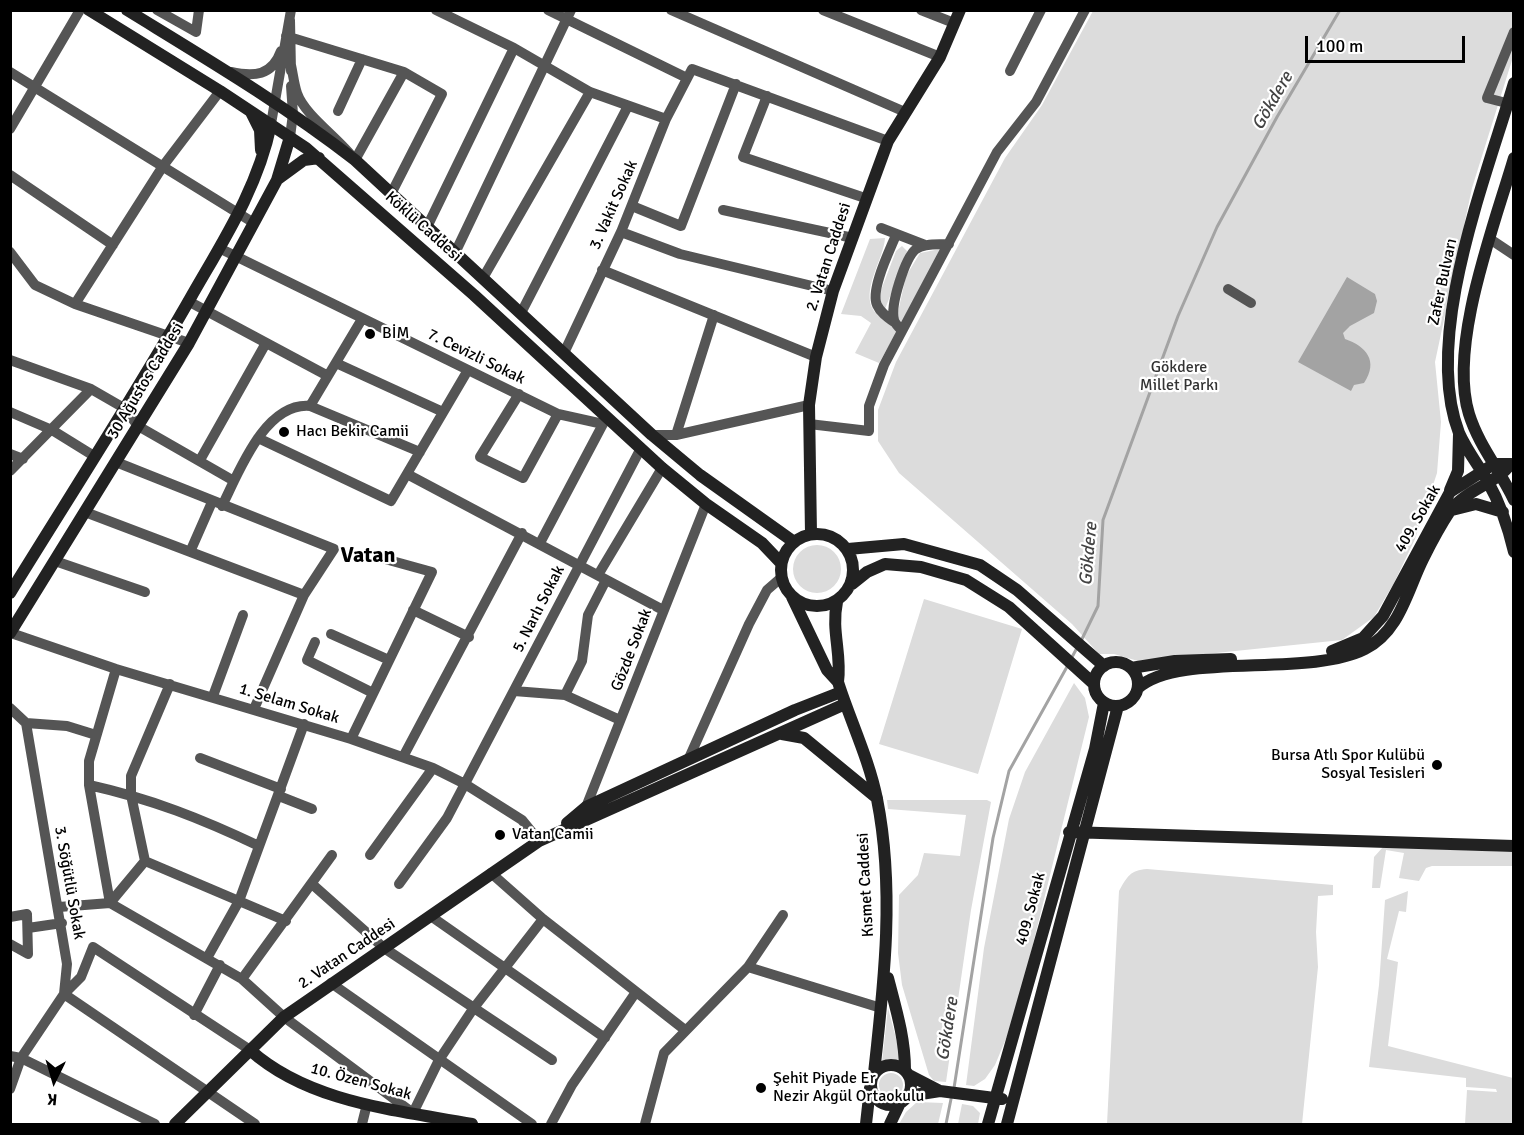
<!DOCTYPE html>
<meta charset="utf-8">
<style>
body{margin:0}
#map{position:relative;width:1524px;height:1135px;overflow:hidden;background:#fff;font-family:Signika,sans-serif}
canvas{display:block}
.frame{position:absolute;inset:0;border:12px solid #000;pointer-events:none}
.north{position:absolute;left:24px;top:1051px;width:60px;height:60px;-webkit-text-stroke:4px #fff;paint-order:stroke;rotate:185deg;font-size:16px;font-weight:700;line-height:24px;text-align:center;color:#000}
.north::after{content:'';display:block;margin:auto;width:21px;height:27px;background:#000;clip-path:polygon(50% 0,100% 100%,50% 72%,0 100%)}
.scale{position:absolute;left:1305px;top:36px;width:160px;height:27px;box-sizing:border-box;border:3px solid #000;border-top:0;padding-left:8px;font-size:18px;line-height:21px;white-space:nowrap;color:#000;-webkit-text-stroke:4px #fff;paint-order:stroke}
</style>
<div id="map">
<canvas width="1524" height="1135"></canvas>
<div class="frame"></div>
<div class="north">K</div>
<div class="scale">100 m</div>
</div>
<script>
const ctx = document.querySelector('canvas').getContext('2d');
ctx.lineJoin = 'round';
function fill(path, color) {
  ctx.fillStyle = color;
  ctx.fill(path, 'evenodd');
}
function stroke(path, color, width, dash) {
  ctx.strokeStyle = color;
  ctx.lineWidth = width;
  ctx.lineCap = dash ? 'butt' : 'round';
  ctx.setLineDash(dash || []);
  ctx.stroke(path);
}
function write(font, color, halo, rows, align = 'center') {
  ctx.font = font + ' Signika,sans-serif';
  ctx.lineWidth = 4.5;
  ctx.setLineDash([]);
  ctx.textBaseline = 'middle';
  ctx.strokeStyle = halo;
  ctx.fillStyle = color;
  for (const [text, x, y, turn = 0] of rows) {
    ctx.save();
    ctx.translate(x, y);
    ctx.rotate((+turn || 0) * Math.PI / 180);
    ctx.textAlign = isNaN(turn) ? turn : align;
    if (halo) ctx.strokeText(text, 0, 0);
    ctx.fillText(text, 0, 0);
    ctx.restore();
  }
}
const green = new Path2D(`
 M1093,11H1513V57L1472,188L1435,362L1441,422L1437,473L1415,539L1394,583L1374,617L1342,640L1138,661L1114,654H1099L1072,624L899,473L878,441V410L896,362L1005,158L1042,105Z
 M885,238C884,259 860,291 874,311C878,317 889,323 895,329L896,333L879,363L855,353L871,323L861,316L841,314L870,239Z
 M902,246L907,251L906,256L885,309L878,298L896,251Z
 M945,248L903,325L898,320V312L906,276L920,253Z
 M793 569a24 24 0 1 1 48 0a24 24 0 1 1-48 0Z
 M924,599L1022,629L978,774L879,744Z
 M1074,683L1085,698L1089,717L1015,1017L995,1065L985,1079L974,1086L966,1085L984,948L1009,819L1025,772Z
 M887,800H987L991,802L971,910L946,1082L934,1081L929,1075L902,985L898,953L899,895L918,875L924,853L960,856L966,815L888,809Z
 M1383,847L1513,852V866H1432L1426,868L1419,881L1399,878L1404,853L1386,850L1380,888H1372L1374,857Z
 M1147,869L1333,885V895L1318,896L1316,932L1318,967L1302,1124H1107L1119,891C1127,877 1130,870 1147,869Z
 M1408,891L1406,912L1399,911L1387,959L1398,962L1388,1046L1513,1078V1124H1465L1467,1090L1497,1092L1496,1089L1466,1087V1078L1369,1067L1379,985L1385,900Z
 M888,1008L902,1061L887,1059L882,1062Z
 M879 1085a12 12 0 1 1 24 0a12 12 0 1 1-24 0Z
 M917,1102L943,1103L938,1124H899L906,1112Z
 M962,1104L973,1106L980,1113L978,1124H958Z`);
const water = new Path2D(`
 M1347,277L1375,294L1377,301L1374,313L1350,326L1343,333L1345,339C1366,346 1379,361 1364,383L1354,385L1351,391L1298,362Z`);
const stream = new Path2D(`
 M1081,641L1098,606L1103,520L1178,316L1217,227L1277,117L1340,10
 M1071,659L1078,646
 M954,1088L993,838L1009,771L1068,665
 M946,1124L952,1094`);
const street = new Path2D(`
 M157,10L196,32L199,10
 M436,10L514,48L590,92L666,119
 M548,10L687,78
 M671,10L905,112
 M823,10L940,57
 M921,10L954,23
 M290,20L291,71
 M1514,32L1487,98L1514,105
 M286,36L404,72L442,94L391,194
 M291,65C293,74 294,84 297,93C305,116 339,138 355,160L404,72
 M1010,71L1041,10
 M10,72L254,223
 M231,72C254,77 272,76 281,51
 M767,96L743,157L865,198
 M338,111L362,59
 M271,124L291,10
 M10,129L80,10
 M290,137L293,114L291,86
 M10,175L113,245
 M632,206L681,226L736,84
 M723,210L853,238
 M427,227L514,48
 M881,228L925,245
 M621,232L680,254L833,291
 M1490,239L1514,255
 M219,248L558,414L603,424L607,418
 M10,252L35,285L75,304L189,343
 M455,253L571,10
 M602,270L816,357
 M483,278L590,92
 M1228,289L1251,303
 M188,301L328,376
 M75,304L163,166L220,91
 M521,313L628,106
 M894,322C887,317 880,312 877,305C870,290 890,250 896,235
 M902,331C899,327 895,324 894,320C890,305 905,258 916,249C925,243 938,245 949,244
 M564,353L621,232L666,119L692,69L888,141
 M10,360L91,389L124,408L138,426L234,481
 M336,363L443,412
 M519,394L480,457L523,478L558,414
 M310,406L420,452
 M10,412L52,430L94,456
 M809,424L869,431V406L884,365L997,152L1036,102L1085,10
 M652,435H676L809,405
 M676,435L714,315
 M258,438L391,501L468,370
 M10,454L23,459
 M200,460L266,343
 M116,462L334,549L304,595L254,709
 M10,471L91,389
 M407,474L663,610
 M222,506C239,472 265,402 310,406L362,319
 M85,512L304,595
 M540,543L603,424
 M190,552L212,502
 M55,561L145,592
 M598,575L662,468
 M413,610L469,637
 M11,633L116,669L351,739L433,768L465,784L522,820L539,841
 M331,634L389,660
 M315,642L307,660L373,693
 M170,684L131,776V795L145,861L110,903L242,979L284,1017L413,1113L439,1060L473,1009L543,919
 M514,691L565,695L620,720
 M565,695L582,661L588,615L606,580
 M213,696L243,615
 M10,708L26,723L67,964L64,994L21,1058L10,1089
 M26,723L67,726L96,735
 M351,739L432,572L385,559
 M403,757L522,533
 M200,758L281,789
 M689,758L749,624L767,590L782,577
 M89,785C152,799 202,819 259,846
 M279,796L312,809
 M586,807L706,504
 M370,855L433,768
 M145,861L286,921
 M491,873L543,919L685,1030
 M312,884L384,948L552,1060
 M399,884L447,818L641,448
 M59,907L110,903L89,785V761L116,669
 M10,917L27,914L28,954
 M432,917L605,1038
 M28,928L62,923
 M10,944L28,954
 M207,958L239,901L304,724
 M748,967L881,1008
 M242,979L332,855
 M331,983L532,1124
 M194,1015L220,965
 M250,1050L93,947L81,977L64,994L255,1124
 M10,1056L21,1058L155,1124
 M362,1124L367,1104
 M551,1124L572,1085L636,992
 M645,1124L664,1053L748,967L783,915`);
const secondary = new Path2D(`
 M89,10L220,91L306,148L474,295L662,468L706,504L762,543L781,563
 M127,10C205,58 283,104 355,160L652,435L700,475L794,542
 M1514,83C1486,178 1422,337 1459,433C1466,449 1478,465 1487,480C1500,503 1508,526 1514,552
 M251,112L260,130L261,150
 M1514,158C1494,226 1448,346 1469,414C1479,446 1500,470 1514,500
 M278,179L304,160L319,158
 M1450,490L1458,471L1459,434
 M1452,510L1476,504L1503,512
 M781 570a36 36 0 1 1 72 0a36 36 0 1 1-72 0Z
 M811,534L809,405L816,357L833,291L888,141L940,57L960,10
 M848,549L904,544L980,565L1017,590L1104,666
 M852,584L867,572L885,564L921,567L966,580L1009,607L1094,684
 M10,593C71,494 134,397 191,297C223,241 258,188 271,124
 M792,597L827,670L838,682C850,720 869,759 877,799C895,889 884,983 874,1073
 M837,602C831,631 842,654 838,682
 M10,633L189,343L277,180L290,137
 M1332,651L1363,638L1383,616L1450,492L1494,464H1511
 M1094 684a22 22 0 1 1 44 0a22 22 0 1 1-44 0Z
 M1131,668L1175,661L1231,659
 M1138,688C1179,651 1308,678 1365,649C1400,631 1407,591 1423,559C1431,543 1440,526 1450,511C1466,490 1495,484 1511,464
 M782,734L804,738L877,798
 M567,823L586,807L795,710L841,692
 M1069,832L1514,846
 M888,978C896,1009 905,1038 905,1070
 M250,1050C309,1103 397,1110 472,1124
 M871 1085a20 20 0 1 1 40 0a20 20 0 1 1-40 0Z
 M909,1075L940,1091
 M908,1096L940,1091L1002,1099
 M175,1124L284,1017L539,841L845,704
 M866,1124L870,1088
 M890,1124L900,1103
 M988,1124L1095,749L1104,703
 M1007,1124L1118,706`);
const markers = [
 [370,334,6,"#000"],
 [284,432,6,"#000"],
 [1437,765,6,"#000"],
 [500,835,6,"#000"],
 [761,1088,6,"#000"]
];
const streetNames = [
 ["3. Vakit Sokak",614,205,-66],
 ["Köklü Caddesi",423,227,42],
 ["2. Vatan Caddesi",829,257,-72],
 ["Zafer Bulvarı",1443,282,-78],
 ["7. Cevizli Sokak",476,357,26],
 ["30 Ağustos Caddesi",146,381,-59],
 ["409. Sokak",1418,519,-60],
 ["5. Narlı Sokak",539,609,-63],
 ["Gözde Sokak",632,650,-69],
 ["1. Selam Sokak",289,704,17],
 ["3. Söğütlü Sokak",69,883,80],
 ["Kısmet Caddesi",866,885,-93],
 ["409. Sokak",1031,909,-75],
 ["2. Vatan Caddesi",347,954,-34],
 ["10. Özen Sokak",361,1082,15]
];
const poiNames = [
 ["BİM",382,334],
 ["Hacı Bekir Camii",296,432],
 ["Bursa Atlı Spor Kulübü",1425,756,"right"],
 ["Sosyal Tesisleri",1425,774,"right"],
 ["Vatan Camii",512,835],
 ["Şehit Piyade Er",773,1079],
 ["Nezir Akgül Ortaokulu",773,1097]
];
const parkNames = [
 ["Gökdere",1179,368],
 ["Millet Parkı",1179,386]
];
const waterNames = [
 ["Gökdere",1273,101,-60],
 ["Gökdere",1089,554,-85],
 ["Gökdere",948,1029,-81]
];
const districtNames = [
 ["Vatan",368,556]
];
fill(green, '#dcdcdc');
fill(water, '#a3a3a3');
stroke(stream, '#a3a3a3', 3);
stroke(street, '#555', 10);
stroke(secondary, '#222', 12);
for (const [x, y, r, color] of markers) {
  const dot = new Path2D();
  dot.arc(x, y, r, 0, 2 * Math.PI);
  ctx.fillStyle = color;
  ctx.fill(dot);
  stroke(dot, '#fff', 2);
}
write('16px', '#000', '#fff', streetNames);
write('16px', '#000', '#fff', poiNames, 'left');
write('16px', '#333', '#fff', parkNames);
write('italic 18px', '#444', '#fff', waterNames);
write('bold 22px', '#000', '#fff', districtNames);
</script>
